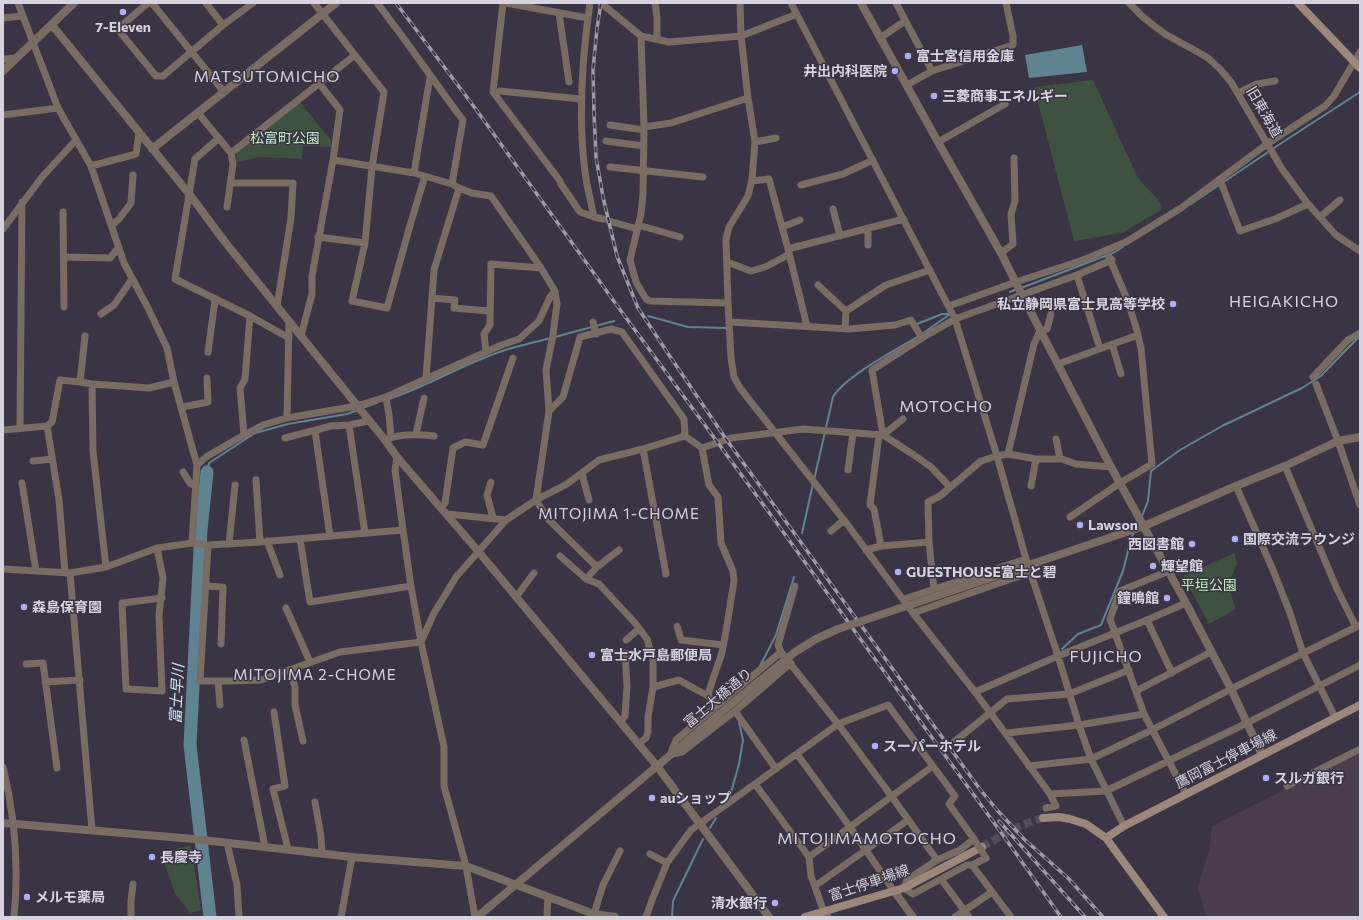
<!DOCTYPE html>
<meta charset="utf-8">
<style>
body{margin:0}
#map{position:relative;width:1363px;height:920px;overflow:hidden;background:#3b3444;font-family:Commissioner,sans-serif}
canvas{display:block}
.frame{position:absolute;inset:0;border:4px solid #d7d3de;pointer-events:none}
</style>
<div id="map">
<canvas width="1363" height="920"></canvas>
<div class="frame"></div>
</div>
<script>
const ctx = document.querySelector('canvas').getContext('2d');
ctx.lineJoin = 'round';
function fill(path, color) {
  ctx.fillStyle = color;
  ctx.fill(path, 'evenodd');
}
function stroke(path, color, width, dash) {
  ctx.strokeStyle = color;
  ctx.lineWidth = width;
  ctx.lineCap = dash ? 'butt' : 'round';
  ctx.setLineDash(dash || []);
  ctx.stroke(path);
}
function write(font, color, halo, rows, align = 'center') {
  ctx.font = font + ' Commissioner,"Noto Sans JP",sans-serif';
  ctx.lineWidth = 3;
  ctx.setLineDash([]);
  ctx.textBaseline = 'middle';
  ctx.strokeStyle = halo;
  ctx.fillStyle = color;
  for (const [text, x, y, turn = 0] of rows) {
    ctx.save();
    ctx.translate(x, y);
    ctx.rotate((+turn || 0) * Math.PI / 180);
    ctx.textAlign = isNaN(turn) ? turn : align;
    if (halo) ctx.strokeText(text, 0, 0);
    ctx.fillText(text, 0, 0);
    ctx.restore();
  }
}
const industrial = new Path2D(`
 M1360,752V917H1206L1198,886L1209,850L1212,826Z`);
const green = new Path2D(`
 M1093,80L1138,178L1160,202L1161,210L1122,233L1074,241L1034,87Z
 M299,101L331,140V147L303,146L302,159L260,157L236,162L237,152Z
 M1234,553L1237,563L1228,586L1236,609L1209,624L1183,576Z
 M191,845L201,910L190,913L175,894L161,853Z`);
const water = new Path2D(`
 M1082,45L1087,72L1029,78L1025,55Z`);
const stream = new Path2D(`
 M1191,204L1280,144L1360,92
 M1021,288L1113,253L1123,247
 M1010,292L1017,289
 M648,316L688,327L726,328
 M917,324L942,314H950
 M922,334L950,314
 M555,337L614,321
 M389,399C425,387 458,367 494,354C512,347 532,343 551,338
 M362,408L377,403
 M207,472L209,463L255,433L288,424L347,414L358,410
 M814,480L833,397C844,377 897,349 919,336
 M1142,516L1148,501L1151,471L1180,450L1222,426L1302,388L1321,376L1342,354L1357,339L1360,338
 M802,533L813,484
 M1062,649L1078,634L1101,625L1123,571L1131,539L1134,532
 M760,666L776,635L794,577
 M730,796L739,764L743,740L739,722
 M710,828L716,818
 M672,917L673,901L703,839`);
const river = new Path2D(`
 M207,472L201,530L190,745L210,917`);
const secondaryTunnel = new Path2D(`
 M982,847C1002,836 1021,823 1043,818`);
const minor = new Path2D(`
 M18,3L58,108L91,166L124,263L148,308L167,348L174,382L197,465L192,543
 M148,3L121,26L120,32L156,76H163L223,25L253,3
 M152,3L224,92
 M206,3L223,25
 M314,3L384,92L372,167L365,243L352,301L387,308L411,222L425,176
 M377,3C407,41 434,82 463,120L452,184
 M503,3L493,92L560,181L561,184L580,212L594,217L603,219
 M506,3L588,18
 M590,3C582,58 578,117 585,172C587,187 591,202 594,217
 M601,3L641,36L669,42L741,36L797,14
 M655,3L657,17V39
 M740,3L741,36L748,98L755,142L752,179L748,196L729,227L726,239L728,303L731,358L734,377L740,388L847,524L913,613L975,692L1050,794L1106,791L1247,723L1360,665
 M791,3L955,319L997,456L1026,559L1058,656L1079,725L1091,759L1124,826
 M896,3L932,71
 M1129,3L1144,18L1165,34L1196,51L1208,58L1220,69L1231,82L1282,169L1308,204L1336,235L1360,251
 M559,13L569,82
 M3,18L23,16
 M641,36L644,127L643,194L641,214L630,260L636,282L646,299L650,301L728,303
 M880,38L905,21
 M3,59L17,58
 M907,85L932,71L1013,45V36L1006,3
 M500,91L581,99
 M1238,93L1257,84L1275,81
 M198,113L231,153L355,55
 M3,115L58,108
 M610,125L644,130
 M644,127L671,123L748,98
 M219,138L195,159L175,279L250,316L289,338
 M606,141L644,146
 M755,142L776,138
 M938,142L1005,104
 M91,166L136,154L139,133
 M610,167L703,177
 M414,173L430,77
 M752,181L769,179L788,249L807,326
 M231,183H293L291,218L277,306
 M801,185L843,174L873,160
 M1222,185L1240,231L1275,219L1308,204
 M227,207L233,164L231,153
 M833,209L840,236
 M63,212L64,307
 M1320,217L1340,200
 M609,221L637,229
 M112,225L119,219L131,203L133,175
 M638,225L680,237
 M782,227L800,220
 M3,229L42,177L76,140
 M868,229V245
 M318,237L365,243
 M788,249L904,219
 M1001,253L1013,244L1011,214L1015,201L1014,158
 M64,257L110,258L119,247
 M727,262L751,271L765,267L788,255
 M1077,275L1100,349
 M818,285L846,311
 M555,291L557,304L553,335L546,370L549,411L536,500L548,519L597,567L586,579
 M432,298L455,300L454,308L489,311
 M949,306L1016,282L1083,260L1126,242L1181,208L1267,144L1325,106L1334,96L1360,52
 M101,314L114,305L132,279
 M593,322L596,334
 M730,322L849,329L895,325L911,320L922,338
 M845,328L846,311L886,285L930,270
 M85,336L80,382L92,384L149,388L174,382
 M301,336L312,294V276L333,160
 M1112,344L1121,374
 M208,352L215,300
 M486,352L484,334L490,325L491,264L541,268
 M1058,364L1138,335
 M1313,377L1348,340L1360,333
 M426,379L434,270L459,188
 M92,384L93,451L106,567
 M1316,384L1338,441L1360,505
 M386,397L389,415L391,437
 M182,407L208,402L207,378
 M549,411L563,397L580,337L611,329L622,332L684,419L685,436
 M287,418L289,321
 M903,419L883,435L872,370L922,338L955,319L1077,275L1112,260
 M349,425L365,533
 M47,426L52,422L60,380L80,382
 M20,428L22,202
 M3,430L47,426L59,500L65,573
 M315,431L330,536
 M416,434L424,398
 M244,435L240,388L245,379L250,316
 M879,435L870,505L874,509L881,546
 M285,438L331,426L349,425L369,421
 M1056,439L1060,459
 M385,440C400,433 418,434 434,436
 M702,448L709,485L718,497L721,543L733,571L734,581C730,605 727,629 722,652C718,667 711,681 708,696
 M643,449L666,574
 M1008,454L1036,459H1062L1076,464L1111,467
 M397,457L395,470L403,530L411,586L421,642L444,747V786L466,866L475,917
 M33,461L52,459
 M197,465L206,457L244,435L263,425L287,418L357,406L386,397L499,346L519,339L539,321L550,297L555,291L541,268L491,196L472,193L459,188L452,184L414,173L333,160L340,110L319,83
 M1285,466L1337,589L1356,627
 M848,470L853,433
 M183,472L190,483L196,486
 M582,474L589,500
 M256,480L260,542
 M491,482L487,495L493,518
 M22,483L36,571
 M1031,486L1036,459
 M1236,486L1273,570L1290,613L1303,653L1335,717
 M441,508L445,503L453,448L465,442L483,445L513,358
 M447,514L506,520
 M1070,517L1120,483L1152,464L1141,348L1136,327L1127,299L1109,257
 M831,531L844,520
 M300,539L310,602L411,586
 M267,541L280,575
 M229,544L235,485
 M208,545L200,681H231L261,680L340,652L421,642
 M157,548L163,578L159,615L162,691L126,689L122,603L162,598
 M866,550L881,546L929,542
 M560,556L586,579L599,584L635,623L647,639L653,660V687L648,717V732L646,738L638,744
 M597,567L619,550
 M3,569L70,573L106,567L157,548L192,543L208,545L260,542L403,530
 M1169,571L1120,591L1110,619L1144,714L1186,794
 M70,573L92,830
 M205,586L223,587L221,644
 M795,586L778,645L781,652L838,724L892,797L937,860
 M934,589L929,542L928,502L940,496L981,461L997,456L1008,454L1034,344L1040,331L1047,329L1051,314
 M516,597L534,573
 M904,599L1026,559
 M286,608L310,662
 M913,613L1031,572
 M1147,620L1172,673
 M677,626L681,640L723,645
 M626,640L639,629
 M421,642L434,613L456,577L506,520L536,500L567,484L599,460L643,449L685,436L702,448L731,438L803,429L883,435L914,455L931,467L950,487
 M26,664L43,663L57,768
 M290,670L295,687V705L303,741
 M218,681L220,705
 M45,682L80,680
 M653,687L679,680L708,696L717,705
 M1136,691L1211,652
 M975,692L1058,656L1147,620L1186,603
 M735,711L776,769
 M274,712L285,786L273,789L288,849
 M620,722L625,716L627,686L625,653
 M1007,733L1079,725L1144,714
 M244,740L265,847
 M954,742L1007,699L1069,694L1129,670
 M672,754L682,752L735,711L791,663
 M797,754L850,827L894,891
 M670,755L676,740L781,652
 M1029,766L1091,759L1152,730L1237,686L1360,625
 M3,767C15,816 19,867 14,917
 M755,784L809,857L811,876L824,912L828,917
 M1287,786L1360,749
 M315,802L321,836L322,854
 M1046,808L1056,806L1050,794
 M227,843L237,885L239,917
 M650,854L667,863
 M809,857L933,766
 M972,865L1011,917
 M941,879L969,917
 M815,886L908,820
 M594,914L603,885L620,851
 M131,917V901L133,884
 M341,917L352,857
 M547,917L548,897
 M646,917L652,900L667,863L691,830L838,724L888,705L955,796L949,804L974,839L960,850L937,860L907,880L904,888L913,894L967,865H972L986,858
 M955,917L992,892`);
const tertiary = new Path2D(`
 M861,3L938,142L1001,253L1022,295L1111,467L1186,603L1231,689L1262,755
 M52,25L190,195L225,242L385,440L397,457L478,551L657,766L769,917
 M3,71L74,3
 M152,149L336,3
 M1017,569L1144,526L1236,486L1285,466L1338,441L1360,437
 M3,823L194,839L352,857L466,866L594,914L615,917
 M894,891L913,917
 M477,917L736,700`);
const secondary = new Path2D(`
 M1298,3L1360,68
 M1043,818L1059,817L1070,819L1086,824L1106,838L1164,917
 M1106,838L1124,826L1360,705
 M805,917L904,888L982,847`);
const rail = new Path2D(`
 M396,3L475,108L621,311L776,522L864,644L1000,831L1061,917
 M601,3L597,28L593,70L594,113L596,157L603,197L617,256L638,308L669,355L726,439L979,788L997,810L1024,839L1068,878L1103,917
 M999,821L1085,917`);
const minorBridge = new Path2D(`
 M974,839L986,858`);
const tertiaryBridge = new Path2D(`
 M736,700L795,652L816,639L838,629L1017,569`);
const markers = [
 [123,12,4,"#aeaefb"],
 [908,56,4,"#aeaefb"],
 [895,71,4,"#aeaefb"],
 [934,96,4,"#aeaefb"],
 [1173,304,4,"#aeaefb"],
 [1080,525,4,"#aeaefb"],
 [1235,539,4,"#aeaefb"],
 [1192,544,4,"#aeaefb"],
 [1153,566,4,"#aeaefb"],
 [898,572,4,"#aeaefb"],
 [1167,598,4,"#aeaefb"],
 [24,607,4,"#aeaefb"],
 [592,655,4,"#aeaefb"],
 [875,746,4,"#aeaefb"],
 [1266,778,4,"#aeaefb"],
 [652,798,4,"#aeaefb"],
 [152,857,4,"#aeaefb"],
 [27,897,4,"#aeaefb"],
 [775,903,4,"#aeaefb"]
];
const poiNames = [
 ["7-Eleven",123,27,"center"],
 ["富士宮信用金庫",916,56],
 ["井出内科医院",887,71,"right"],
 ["三菱商事エネルギー",942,96],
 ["私立静岡県富士見高等学校",1165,304,"right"],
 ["Lawson",1088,525],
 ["国際交流ラウンジ",1243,539],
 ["西図書館",1184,544,"right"],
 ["輝望館",1161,566],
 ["GUESTHOUSE富士と碧",906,572],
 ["鐘鳴館",1159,598,"right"],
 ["森島保育園",32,607],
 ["富士水戸島郵便局",600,655],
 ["スーパーホテル",883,746],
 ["スルガ銀行",1274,778],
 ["auショップ",660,798],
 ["長慶寺",160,857],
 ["メルモ薬局",35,897],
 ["清水銀行",767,903,"right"]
];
const streetNames = [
 ["旧東海道",1264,112,60],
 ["富士大橋通り",718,698,-40],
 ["鷹岡富士停車場線",1226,759,-27],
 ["富士停車場線",869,883,-19]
];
const parkNames = [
 ["松富町公園",285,138],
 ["平垣公園",1209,585]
];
const neighbourhoodNames = [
 ["MITOJIMA 1-CHOME",619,514],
 ["MITOJIMA 2-CHOME",315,675]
];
const waterNames = [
 ["富士早川",177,694,-87]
];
const quarterNames = [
 ["MATSUTOMICHO",267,77],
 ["HEIGAKICHO",1284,302],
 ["MOTOCHO",946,407],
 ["FUJICHO",1106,657],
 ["MITOJIMAMOTOCHO",867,839]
];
fill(industrial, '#4a3d4c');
fill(green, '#3f513f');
fill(water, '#608391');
stroke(stream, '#608391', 2);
stroke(river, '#608391', 13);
stroke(secondaryTunnel, '#524c5b', 8, [8, 4]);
stroke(minor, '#786c63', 7);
stroke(tertiary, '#786c63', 8);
stroke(secondary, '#9b887b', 8);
stroke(rail, '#9f9aa7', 3.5);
stroke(rail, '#3b3444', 2, [6]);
stroke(minorBridge, '#786c63', 7);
stroke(tertiaryBridge, '#786c63', 8);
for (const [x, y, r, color] of markers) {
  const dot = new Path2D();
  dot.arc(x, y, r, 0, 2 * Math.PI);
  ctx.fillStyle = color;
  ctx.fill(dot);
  stroke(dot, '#3b3444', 1.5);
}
write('bold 14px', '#d7d3de', '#3b3444', poiNames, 'left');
write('14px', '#d7d3de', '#3b3444', streetNames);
write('14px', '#c2edc1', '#3b3444', parkNames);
ctx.letterSpacing = '1px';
write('15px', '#d7d3de', '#3b3444', neighbourhoodNames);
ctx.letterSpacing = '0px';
write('italic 15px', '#c5eafa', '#3b3444', waterNames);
ctx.letterSpacing = '1px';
write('16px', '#d7d3de', '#3b3444', quarterNames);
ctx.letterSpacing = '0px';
</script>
